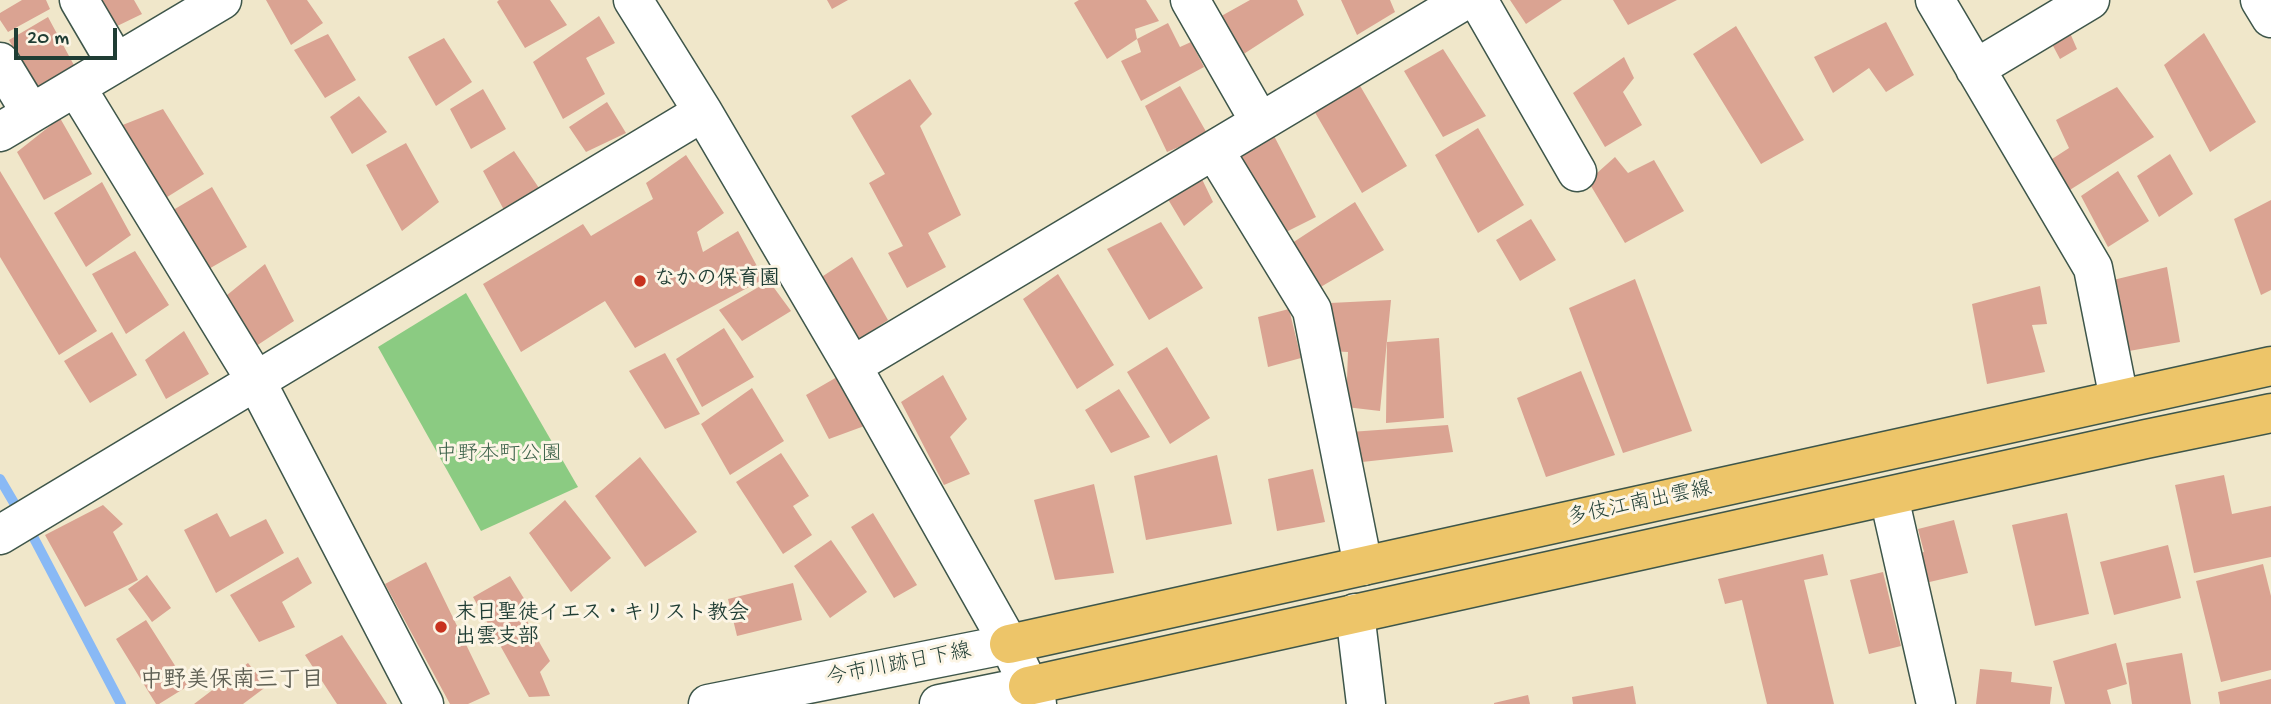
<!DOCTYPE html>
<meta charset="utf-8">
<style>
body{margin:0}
#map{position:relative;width:2271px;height:704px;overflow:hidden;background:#f0e7ca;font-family:"Gochi Hand",sans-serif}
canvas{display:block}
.scale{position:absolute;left:14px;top:28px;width:103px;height:32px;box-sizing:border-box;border:4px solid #1f3d34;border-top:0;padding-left:9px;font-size:21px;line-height:24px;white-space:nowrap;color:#1f3d34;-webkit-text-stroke:5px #fcf5e5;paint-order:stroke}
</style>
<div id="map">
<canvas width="2271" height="704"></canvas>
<div class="scale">20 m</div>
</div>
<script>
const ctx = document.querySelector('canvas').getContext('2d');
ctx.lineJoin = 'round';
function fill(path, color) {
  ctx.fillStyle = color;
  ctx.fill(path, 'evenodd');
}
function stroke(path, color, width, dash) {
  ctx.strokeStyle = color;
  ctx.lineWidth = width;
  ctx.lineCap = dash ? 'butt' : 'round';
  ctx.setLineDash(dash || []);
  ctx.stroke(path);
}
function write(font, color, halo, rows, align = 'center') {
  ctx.font = font + ' "Gochi Hand","Klee One",sans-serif';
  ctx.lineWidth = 6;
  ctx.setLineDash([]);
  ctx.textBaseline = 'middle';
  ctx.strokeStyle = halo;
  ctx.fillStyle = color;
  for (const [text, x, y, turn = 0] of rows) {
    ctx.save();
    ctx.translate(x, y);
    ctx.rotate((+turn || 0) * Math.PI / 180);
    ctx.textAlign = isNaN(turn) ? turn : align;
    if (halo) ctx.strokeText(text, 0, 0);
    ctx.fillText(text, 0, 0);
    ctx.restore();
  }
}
const green = new Path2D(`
 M466,293L578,487L481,531L378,347Z`);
const stream = new Path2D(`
 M0,479L27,525L121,704`);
const building = new Path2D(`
 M22,0H46L50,9L8,32L0,20V13Z
 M93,0H134L142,14L111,29Z
 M266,0H307L323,23L291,45Z
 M499,0H550L567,25L525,48L497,2Z
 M827,0H848L832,9Z
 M1079,0H1146L1159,21L1135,29L1137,39L1107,59L1074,3Z
 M1250,0H1297L1304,15L1239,57L1216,19Z
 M1341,0H1390L1395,12L1357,35Z
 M1510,0H1562L1526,24Z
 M1613,0H1677L1628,25Z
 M599,16L615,43L586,58L605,94L563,119L533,62Z
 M48,17L76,69L37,92L9,40Z
 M1886,22L1914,75L1886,92L1869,68L1833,93L1814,57Z
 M1168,23L1180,47L1191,42L1204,67L1141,101L1121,61L1141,52L1137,39Z
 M1736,26L1804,140L1761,164L1693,54Z
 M2070,33L2077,49L2060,59L2052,44Z
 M2204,33L2256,122L2210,152L2164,65Z
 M328,34L356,80L325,98L294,50Z
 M444,38L472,82L436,106L408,57Z
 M1443,49L1486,116L1443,137L1404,71Z
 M1624,57L1634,78L1623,92L1642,125L1605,147L1573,93Z
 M910,79L932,114L920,126L961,215L928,233L946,267L907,288L888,253L903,246L869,183L885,174L851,116Z
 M1359,84L1407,166L1362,193L1313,109Z
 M1180,86L1208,135L1167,152L1145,106Z
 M2117,87L2154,137L2065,193L2049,161L2069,148L2056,120Z
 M483,89L506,129L471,149L450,109Z
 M359,96L387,132L352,154L330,117Z
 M607,102L626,133L586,152L569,127Z
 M163,109L204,174L156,204L110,130Z
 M60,118L92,174L44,200L17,152Z
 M1478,128L1524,205L1478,233L1435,155Z
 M1272,132L1316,217L1282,234L1237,157Z
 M406,143L439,202L402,231L366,165Z
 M514,151L541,191L504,210L483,171Z
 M2170,154L2193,194L2159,217L2137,176Z
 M686,155L724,213L697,232L703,252L738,231L764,279L635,348L605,301L521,352L483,284L583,224L591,236L653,199L646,183Z
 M1615,157L1628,173L1654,160L1684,211L1625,243L1588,181Z
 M0,171L97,331L59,355L0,257Z
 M2118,171L2149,221L2108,247L2081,196Z
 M1200,175L1213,202L1184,226L1166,196Z
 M102,182L131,235L86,267L54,213Z
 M212,187L247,247L200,274L163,216Z
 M2271,200V290L2261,295L2234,219Z
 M1355,202L1384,250L1312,292L1286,247Z
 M1531,219L1556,260L1520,281L1496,240Z
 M1161,222L1203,288L1149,320L1107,249Z
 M135,251L169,305L126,334L92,274Z
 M852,257L888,320L856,342L817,280Z
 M265,264L294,321L250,350L221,300Z
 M2167,267L2180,342L2129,351L2113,280Z
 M1058,274L1114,365L1077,389L1023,299Z
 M1635,279L1692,431L1623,453L1569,308Z
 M769,281L791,311L742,341L719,310Z
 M2040,286L2047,324L2032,325L2045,372L1987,384L1972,304Z
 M1391,300L1380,411L1346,407L1348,352L1328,351L1330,303Z
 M1289,309L1301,358L1268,367L1258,317Z
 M724,328L754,377L702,407L676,359Z
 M184,331L209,374L166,399L145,360Z
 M112,332L137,375L90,403L64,361Z
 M1439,338L1444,418L1386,423L1387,342Z
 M1167,347L1210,418L1170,444L1127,372Z
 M665,353L700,414L665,429L629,371Z
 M1581,371L1615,455L1546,477L1517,398Z
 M943,375L967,419L950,437L970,474L944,485L901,402Z
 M837,377L867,425L829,439L806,395Z
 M752,388L784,441L730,475L701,424Z
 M1119,389L1150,437L1111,453L1085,410Z
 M1448,425L1453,452L1353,463L1350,432Z
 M781,453L809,496L793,506L812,535L783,554L736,482Z
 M1217,455L1232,524L1146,540L1134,476Z
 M640,457L697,532L645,567L595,496Z
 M1313,469L1325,522L1277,531L1268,479Z
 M2224,475L2232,514L2271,506V557L2194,573L2175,485Z
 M1094,484L1114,573L1055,580L1034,500Z
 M565,500L611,558L571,592L529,533Z
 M103,505L123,524L113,532L138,580L85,607L45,535Z
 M217,513L230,537L266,519L284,553L216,593L184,530Z
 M873,513L917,585L894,598L851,527Z
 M2067,513L2089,614L2035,626L2012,525Z
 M1954,520L1968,573L1921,584L1913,555L1924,552L1918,529Z
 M831,540L867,592L830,618L794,566Z
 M2168,545L2181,598L2114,615L2100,562Z
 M1823,554L1828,575L1804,580L1834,704H1767L1742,600L1725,604L1718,579Z
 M298,557L312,583L282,602L295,627L259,642L230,595Z
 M426,562L490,694L468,704H450L385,584Z
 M2263,564L2271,596V670L2221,682L2196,581Z
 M1883,572L1901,646L1869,654L1850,580Z
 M147,575L171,608L152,622L128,589Z
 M510,576L533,613L526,619L550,661L540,672L550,696L529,697L473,597Z
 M793,583L802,620L737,636L728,599Z
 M146,620L188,686L159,704H156L116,639Z
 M342,635L387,704H337L305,655Z
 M2116,643L2127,684L2107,690L2111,704H2065L2053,661Z
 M2182,653L2191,704H2132L2126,663Z
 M248,663L267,686L243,704H194Z
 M1980,669L2012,672L2011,682L2052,687L2050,704H1976Z
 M2271,679V704H2220L2218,692Z
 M1633,686L1636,704H1573L1572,697Z
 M1528,695L1530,704H1494V703Z`);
const minor = new Path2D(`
 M79,0L116,63
 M633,0L703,112L852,366L1009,644L1037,704
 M1190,0L1260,122
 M1478,0L1577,172
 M1935,0L2093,268L2119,399
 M2260,0L2271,18
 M0,62L31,113
 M1975,69L2090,0
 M76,87L256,381L424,704
 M0,132L222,0
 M1214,150L1312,310L1363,566
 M852,366L1465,0
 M1889,497L1936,704
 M0,535L703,112
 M1355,613L1366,704
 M708,704L1009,644
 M939,704L1028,686`);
const major = new Path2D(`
 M1009,644L2271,366
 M1028,686L2146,439L2271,413`);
const markers = [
 [640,281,7,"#c8321e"],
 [441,627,7,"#c8321e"]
];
const poiNames = [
 ["なかの保育園",654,281],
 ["末日聖徒イエス・キリスト教会",455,615],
 ["出雲支部",455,639]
];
const parkNames = [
 ["中野本町公園",499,456]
];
const streetNames = [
 ["多伎江南出雲線",1640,505,-12],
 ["今市川跡日下線",899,666,-11]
];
const neighbourhoodNames = [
 ["中野美保南三丁目",232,682]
];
fill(green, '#8bcb82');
stroke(stream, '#89b9f5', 10);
fill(building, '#daa392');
stroke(minor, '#3e564a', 41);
stroke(major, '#3e564a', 41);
stroke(minor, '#fff', 38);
stroke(major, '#edc569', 38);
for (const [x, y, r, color] of markers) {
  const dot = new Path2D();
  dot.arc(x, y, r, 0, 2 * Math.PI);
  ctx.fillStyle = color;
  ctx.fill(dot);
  stroke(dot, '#fcf5e5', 2.5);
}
write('bold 21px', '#1f3d34', '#fcf5e5', poiNames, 'left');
write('21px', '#3a6048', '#fcf5e5', parkNames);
write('21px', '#1f3d34', '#fcf5e5', streetNames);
write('bold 23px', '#606155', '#fcf5e5', neighbourhoodNames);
</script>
